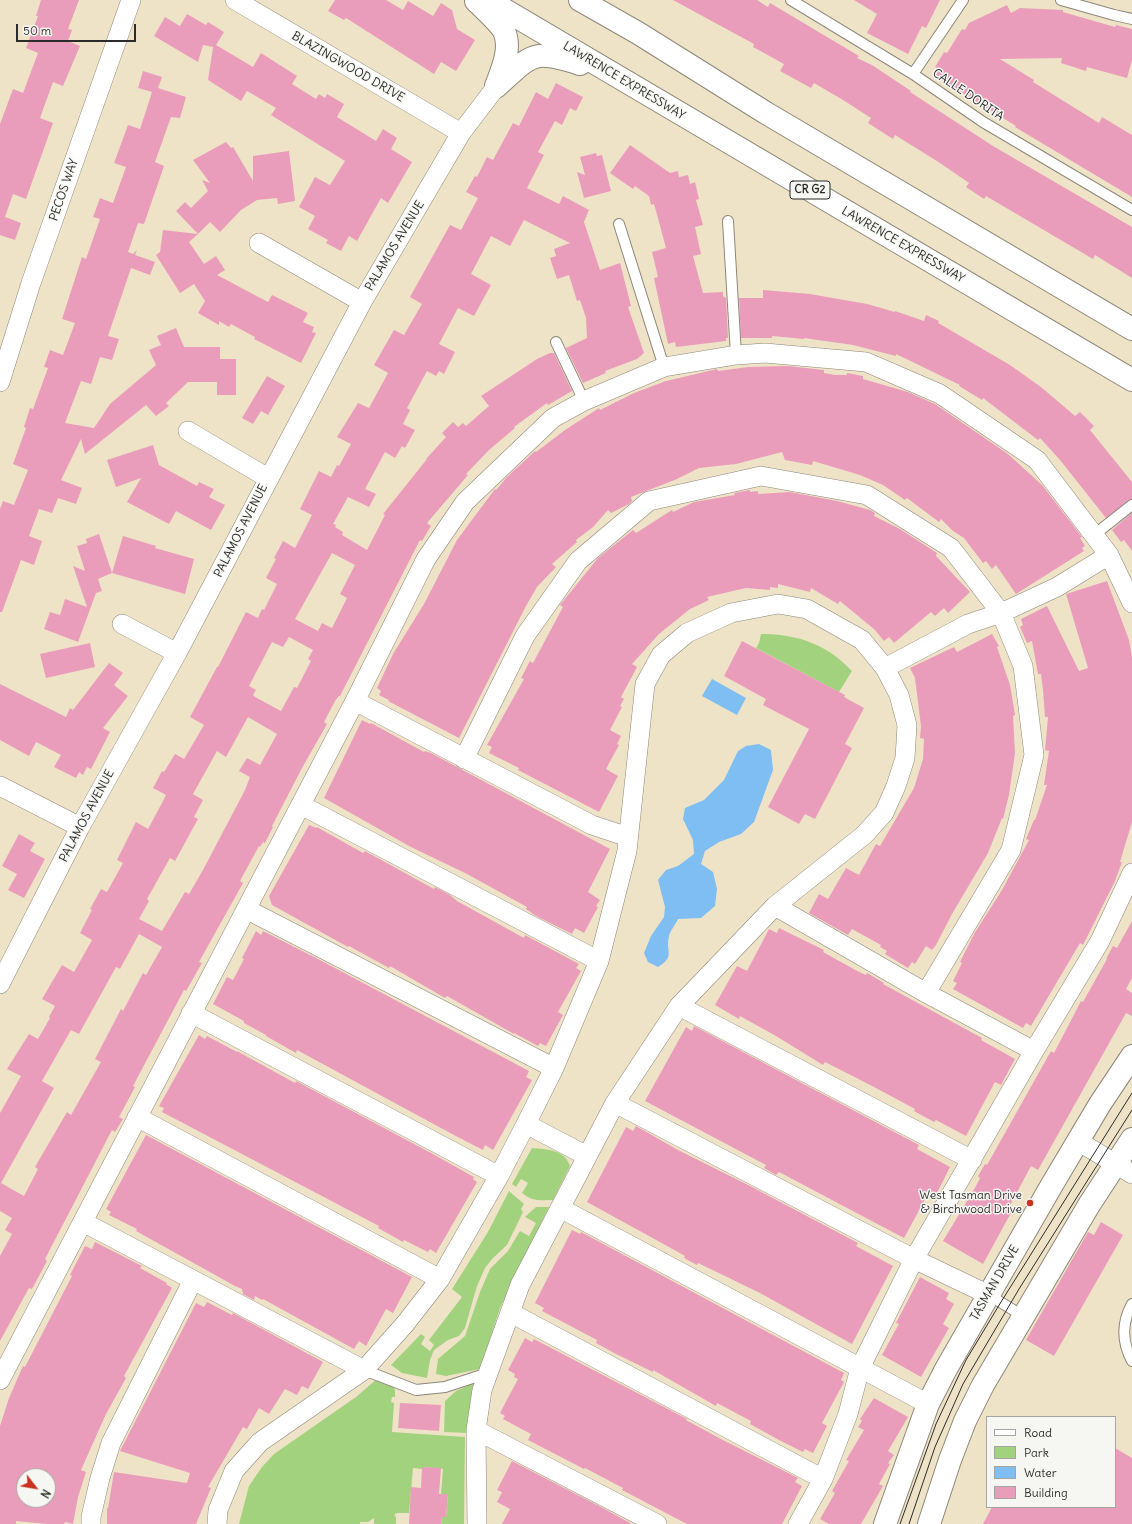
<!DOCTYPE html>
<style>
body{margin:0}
#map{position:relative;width:1132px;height:1524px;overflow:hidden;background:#efe3c7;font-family:Delius,sans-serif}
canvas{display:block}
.legend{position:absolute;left:986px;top:1416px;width:130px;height:92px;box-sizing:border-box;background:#f6f6f2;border:1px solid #a5a5a2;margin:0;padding:5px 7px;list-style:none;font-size:12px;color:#2b2b2b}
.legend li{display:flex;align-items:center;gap:8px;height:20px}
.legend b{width:20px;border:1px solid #a5a5a2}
.north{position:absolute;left:16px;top:1468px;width:40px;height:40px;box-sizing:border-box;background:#f6f6f2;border:1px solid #a5a5a2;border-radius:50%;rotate:121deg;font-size:11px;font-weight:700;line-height:16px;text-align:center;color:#2b2b2b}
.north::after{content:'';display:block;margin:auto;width:14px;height:18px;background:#c8321e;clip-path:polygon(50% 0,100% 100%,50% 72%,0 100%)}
.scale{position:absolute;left:16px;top:24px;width:120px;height:18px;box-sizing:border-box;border:2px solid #2b2b2b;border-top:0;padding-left:5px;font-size:12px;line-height:14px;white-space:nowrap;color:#2b2b2b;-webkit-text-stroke:3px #f6f6f2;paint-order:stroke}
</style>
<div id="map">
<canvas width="1132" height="1524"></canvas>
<ul class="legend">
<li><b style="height:5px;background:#fff"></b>Road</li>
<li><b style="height:11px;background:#a3d27f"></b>Park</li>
<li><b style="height:11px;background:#7ebef3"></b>Water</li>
<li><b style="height:11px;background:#ea9dbb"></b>Building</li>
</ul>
<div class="north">N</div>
<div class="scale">50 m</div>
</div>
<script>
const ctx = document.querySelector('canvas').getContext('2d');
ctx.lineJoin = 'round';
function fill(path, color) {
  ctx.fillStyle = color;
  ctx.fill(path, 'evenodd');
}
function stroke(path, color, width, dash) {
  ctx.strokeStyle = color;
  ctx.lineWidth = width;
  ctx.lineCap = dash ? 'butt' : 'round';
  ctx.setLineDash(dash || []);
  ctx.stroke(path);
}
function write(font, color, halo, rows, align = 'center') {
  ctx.font = font + ' Delius,sans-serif';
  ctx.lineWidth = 3;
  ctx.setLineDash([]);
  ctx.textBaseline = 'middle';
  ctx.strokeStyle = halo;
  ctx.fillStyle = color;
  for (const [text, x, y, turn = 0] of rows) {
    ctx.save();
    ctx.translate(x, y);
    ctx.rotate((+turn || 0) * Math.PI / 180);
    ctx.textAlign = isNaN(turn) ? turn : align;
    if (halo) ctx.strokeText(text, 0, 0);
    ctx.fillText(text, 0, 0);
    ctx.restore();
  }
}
const green = new Path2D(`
 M761,634C797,634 827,644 852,671L839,692L756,648L759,643Z
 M532,1148C547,1149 565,1150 570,1166L553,1200C540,1200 533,1202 522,1193L528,1183L521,1179L516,1187L512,1184Z
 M509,1191L524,1204L521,1209L523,1212L507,1245L492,1259L485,1268L477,1286L465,1328L459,1336L448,1340L434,1350L430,1360L427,1378L402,1373L391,1365L421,1334L425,1337L421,1344L430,1351L434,1345L429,1340L462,1297L452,1289L488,1232Z
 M536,1207H549L500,1308L480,1369L446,1376L436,1374L438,1359L465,1336L480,1292L490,1269L508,1251L520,1231L529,1236L536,1223L525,1217Z
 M378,1378L392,1385L395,1390V1397H392L391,1402L394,1403L392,1432L465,1437L464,1524H441L442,1517H446L448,1495L441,1494L443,1469L423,1467L422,1469L413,1468L409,1513H397L394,1515L396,1517V1524H374V1518L368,1522H360V1524H239L249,1486L262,1467L274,1454L356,1397Z
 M474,1383L466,1433L444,1432L445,1401L456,1391Z`);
const water = new Path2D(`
 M712,679L746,698L737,715L702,696Z
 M759,744L771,750L773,770L754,822L741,834L719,842L705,851L701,864L713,872L717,889L715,906L701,918L678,919C676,924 670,931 669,936C665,952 676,956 658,967L648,962L644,953L651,936L664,917L665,907L658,880L666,870L678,866L694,854L693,840L683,819L685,808L704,800L724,780L738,751L746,746Z`);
const building = new Path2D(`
 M41,0H79L68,29L72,30L68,41L80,46L63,86L53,82L40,118L53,123L26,199L13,194L5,217L21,223L15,240L0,235V124L13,89L23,93L38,53L26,48L38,16H36Z
 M335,0H386L403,10L408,1L433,16L441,3L452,10L457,29L475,40L456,71L441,62L434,74L346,18L344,20L328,11Z
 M673,0H757L768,7L770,3L859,56L857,58L872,65L911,91L910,92L993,146L1132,227V278L1095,255L1093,259L986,196L984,199L966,187L969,183L940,163L895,135L893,139L868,123L871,118L843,100L814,83L811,88L780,71L784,64L753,47L754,44Z
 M854,0H940L926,28L922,26L908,54L867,33L877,14Z
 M1007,5L1011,13L1020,8L1063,10V12L1115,27L1116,25L1132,29V60L1127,78L1087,67L1086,71L1061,63L1062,58L1000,59L1034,80L1033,82L1099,123L1102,117L1132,135V197L1015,127L1016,126L935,76L939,69L935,67L944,52L947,53L962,29L965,30L969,23Z
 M187,14L206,25L208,22L224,32L216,45L253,67L261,53L297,76L292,84L316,99L319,94L325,98L327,94L344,104L337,117L376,141L383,129L397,138L391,149L412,162L388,203L381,198L357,241L349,236L341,251L326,243L328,240L308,229L315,216L299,207L315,177L330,185L345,161L271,115L276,108L247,91L241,101L208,80L213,47L203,45L198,62L154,36L165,17L180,26Z
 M143,71L162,77L158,88L186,97L180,118L171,117L155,162L164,166L144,224L138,223L128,252L133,254L137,250L135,255L155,262L150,275L131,268L108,336L119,339L112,360L100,357L91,384L81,381L65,423L94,428L110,404L156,365L149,350L161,345L157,336L176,328L184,347H220V359H236V395H217V382H188L166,403L169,406L156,416L146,405L85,454L81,439L61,480L82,488L76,504L58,498L52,513L39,509L29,536L42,541L34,565L21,560L2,612H0V509L3,501L14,505L28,470L13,464L26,428L24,427L30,408L33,409L48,368L44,367L50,350L63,355L75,323L62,319L82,257L86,259L100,219L93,217L100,198L113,203L126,167L114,163L128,125L140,129L145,114L152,92L138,88Z
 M556,83L583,97L576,111L570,108L562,125L555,121L538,152L544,155L527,188L559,204L563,196L589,210L584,222L600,270L620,263L631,306L628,307L644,353L637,359L605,371L606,373L583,383L566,348L587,338L586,318L580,300L577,301L569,275L557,279L550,258L556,256L554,249L570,243L524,220L510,246L491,236L471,274L491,285L474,316L458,308L439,344L455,352L444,374L439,371L436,376L427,371L407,408L410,410L403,424L415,430L405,448L402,446L395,458L385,452L365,489L376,494L369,507L348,497L333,524L336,525L335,527L343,532L342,535L367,550L385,515L383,514L427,459H426L446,437L442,433L453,422L458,427L463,423L466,426L489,406L481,396L537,359L550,353H554L572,391L548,405L547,403L514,427L515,428L489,450L466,474L468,475L427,523L431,526L422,541L420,540L340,696H339L335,701L324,722L327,724L302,768L272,826L273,827L265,843L263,842L260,847L259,846L240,881L243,883L199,962L202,963L186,991L184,990L133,1086L135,1087L119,1117L123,1119L115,1132L112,1130L45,1259L47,1261L32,1289L29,1288L0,1341V1256L12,1234L5,1230L12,1218L0,1211V1113L21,1076L7,1069L29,1034L38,1039L50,1018L49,1017L55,1006L42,999L62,965L74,972L92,940L80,933L92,910L90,909L101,889L107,892L123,863L117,860L136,822L148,829L162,803L166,795L153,788L162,771L164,772L175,754L184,759L204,725L190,717L217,667H218L246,612L258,618L262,609L264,610L277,584L266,578L276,559L274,558L283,541L295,548L312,515L300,509L319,471L331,477L337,465L339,466L351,444L337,437L358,403L369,408L388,373L374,365L394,330L404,335L422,304L410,297L450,225L461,230L478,198L466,192L475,176L477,177L487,157L493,160L513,123L519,126L536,92L548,99ZM332,553L355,565L340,594L347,598L332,628L322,623L318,631L295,619ZM289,637L313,650L308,659L311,661L297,688L294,687L281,711L255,697L253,695L256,690L249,686L272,642L283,647ZM248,717L277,734L260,765L247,758L239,771L250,777L245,790L203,870L189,894L185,892L162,931L139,919L149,901L147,899L170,858L175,861L198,819L194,817L203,800L193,794L217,751L226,757ZM139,934L162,947L146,975L143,973L123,1011L121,1009L95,1059L101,1062L71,1115L67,1112L35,1167L38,1169L24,1196L1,1183L54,1088L42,1081L71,1030L79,1034L116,967L120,969Z
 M226,142L231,148L233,147L253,181V156L289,151L295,201L278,204L277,198L257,200L241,210L220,232L210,222L198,234L176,211L185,202L191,208L208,191L202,180L210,183L193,160Z
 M630,145L670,173L678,171L679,177L688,175L690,184L695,182L699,199L696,200L703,225L695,227L701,254L693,256L703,293L723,292V296L726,298L728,338H726V341L676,347L675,342L668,344L654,278L658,277L652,252L666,248L656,211L654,204L651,205L649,196L635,186L633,189L610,173Z
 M596,153L597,156L602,155L611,191L584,198L577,172L585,175L580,157Z
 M163,230L198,234L189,242L204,264L216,256L225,270L217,275L268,302L272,295L308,313L303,322L314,327L312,332L316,333L301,363L254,339L255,337L231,324L229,327L219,321V325L198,313L205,301L194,284L180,293L156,255L160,252Z
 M763,290L810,294L867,304L895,312V311L924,321L926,315L939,321L938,323L945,327L1010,365L1041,387L1075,416L1080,412L1094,426L1090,430L1132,482V499L1106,518L1060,460L1040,438L1038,440L983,398L982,400L959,386L960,385L896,354V356L853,345L804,338V339L772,336V338H741L739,298H763Z
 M788,366L824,370V373L835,375H847V373L863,376V379L908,392L935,404L1008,454L1042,485L1082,537L1080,538L1085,546L1082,548L1084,551L1016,594L996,565L992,569L986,561L983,563L964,538L953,531L941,519L939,522L907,498L905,500L883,485L860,475L813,461L812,465L785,460L782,452L736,464L699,468L677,479L631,497L632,501L629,504L611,513L608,510L593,527L576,540L577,542L552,564L556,567L537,587L526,606L459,738L388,701L389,700L379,695L381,691L377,688L393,654L424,604L457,540L495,489L496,490L507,477L535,451L536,452L565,430L599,408L600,410L634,393L666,381L717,369L718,371L748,367Z
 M267,376L285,386L268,415L261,411L253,424L242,418Z
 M153,445L159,465L197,486L199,482L214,489L209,497L225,505L211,530L176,511L169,524L127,502L141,478L116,487L107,460Z
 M750,490V492L758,491V494L790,492L837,501L870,510L875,513L874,516L900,529L937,553L936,556L970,592L948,613L944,608L935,616L931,612L894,643L889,637L884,641L875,630L840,601L838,604L811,588L810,592L778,584V588L770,587V590L746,588L707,597L709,600L690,609L659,634L632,664L637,667L621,697L624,699L620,706L622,707L610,730L621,736L617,744L619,745L606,769L618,776L599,812L518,770L519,768L489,753L492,747L487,745L524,679L521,678L530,661L533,663L563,607L560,605L598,558L633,530L636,533L672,510L673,512L694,502L735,495L734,493Z
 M1132,513V551L1124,540L1121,542L1112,530Z
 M99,534L112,573L123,536L156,546L155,548L194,559L185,594L112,573L98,579L102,591L96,593L78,642L44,629L50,612L60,615L65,599L87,607L73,566L85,571L77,546L87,543L86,539Z
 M1107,581L1129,640L1132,657V822L1120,862H1122L1115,881L1083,945L1080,943L1031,1026L1026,1023L1023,1028L953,989L957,983L953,981L962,963L960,962L974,934L1002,890L1029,840L1026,839L1034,820H1035L1047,785H1044L1049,751L1045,750L1048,717H1045L1043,690L1041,674H1038L1032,641L1027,643L1020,627L1023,625L1021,619L1047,606L1079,671L1088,668L1066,594Z
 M992,634L999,646L997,647L1010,685L1015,715L1013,716L1015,753L1009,795L1003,819L1002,818L988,853L952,914L936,945L932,950L926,946L915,964L912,962L908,968L885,954L887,951L880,947L881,945L852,929L848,935L809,913L819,894L828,899L846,868L859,875L876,844L880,846L914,788L923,759L924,739L920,738L921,726L915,678L910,668L954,647L957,652Z
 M742,641L845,695L844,697L864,708L845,744L852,748L815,819L805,814L799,824L768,807L809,729L763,705L766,699L724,676Z
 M90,643L95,667L46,678L40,654Z
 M109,663L123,673L114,685L128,696L103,728L110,732L91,769L87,767L83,775L79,772L76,778L54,767L61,755L36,742L29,756L0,740V684L66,717L70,708L73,710Z
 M362,720L370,724L371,723L424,752L425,751L431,753L610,849L588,892L600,900L596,906L598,907L584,933L575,928L572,934L536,916L526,909L527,907L467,874L411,847L324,798Z
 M309,825L316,828L317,827L363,853L365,851L434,889L435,887L450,895L457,901L524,938L525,935L579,964L576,968L581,971L558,1012L563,1015L546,1046L540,1043L538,1046L514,1033V1034L447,996L445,998L390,966L389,968L349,946L348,947L272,905L269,896Z
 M19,834L35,843L30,851L45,859L24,898L8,890L17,874L2,866Z
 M1132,921V978L1126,989L1132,993V1016L1126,1013L1038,1170L1031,1166L1008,1209L1012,1211L983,1264L943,1241L976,1186L980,1178L978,1176L985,1164L987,1165L1051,1051L1054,1053L1081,1001L1083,1002L1107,959H1106L1113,946L1117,948Z
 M779,928L824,950L823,952L859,972L866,975L867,973L884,983L883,984L982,1038L981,1040L1015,1059L1001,1085L995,1082L966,1136L936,1120L934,1122L914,1111L915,1109L874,1087L825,1062L823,1065L776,1036L740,1016L739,1019L715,1005L737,966L747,971L769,929L777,933Z
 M256,931L261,935L263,931L318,959L529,1071L526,1077L532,1080L493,1150L485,1145L483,1150L452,1134L297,1050L296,1053L266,1036V1035L244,1023V1021L213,1004L227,977L233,980L244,959L242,958Z
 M694,1026L919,1145L917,1149L950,1167L936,1195L930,1192L928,1194L904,1238L779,1172L776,1175L764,1168L766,1165L645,1101L686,1027L692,1031Z
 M199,1035L205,1039L207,1036L237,1052V1051L295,1083L296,1081L431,1153L474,1177L473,1179L477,1182L436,1253L430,1249L428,1252L404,1240L403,1242L378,1228L379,1226L162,1112L164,1108L159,1106Z
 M636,1126L678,1150L752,1187L858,1243L856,1246L893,1266L852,1344L760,1293L698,1263L697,1265L684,1258L685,1256L678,1252L587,1202L626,1127L633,1131Z
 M146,1135L412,1277L393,1313L386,1309L366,1346L359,1341L354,1349L263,1299L262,1300L255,1296L254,1300L243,1294L242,1289L235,1286L136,1231L137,1229L109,1215L111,1212L106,1209Z
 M1101,1222L1123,1235L1054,1356L1026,1340L1088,1232L1094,1235Z
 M572,1230L580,1234L581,1232L844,1373L841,1380L844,1382L822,1423L827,1426L813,1453L805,1449L803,1452L779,1440L750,1424L751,1421L717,1403L716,1406L653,1370V1372L614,1353L596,1343L597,1340L542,1311L544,1308L535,1303Z
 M95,1242L142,1266L140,1268L167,1283L166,1284L172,1288L124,1376L126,1378L106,1414L81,1470L86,1472L78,1497L73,1524L65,1522L64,1524H47L16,1521V1524H0V1426L9,1398L23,1366L25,1367L41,1336L72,1276L70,1275L85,1246L92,1249ZM24,1476H48V1500H24Z
 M920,1277L949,1293L946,1299L954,1304L943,1324L949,1328L921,1377L882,1355L895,1331L899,1324L896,1323Z
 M207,1302L232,1315L233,1313L323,1362L308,1389L302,1386L297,1395L285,1389L269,1414L259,1408L247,1429L243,1427L208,1487L211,1488L196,1524H107V1508H108L114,1472L187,1483L190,1473L120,1451L196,1303L204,1307Z
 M525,1338L532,1342L534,1339L687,1419L686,1420L719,1438L798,1478L795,1482L802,1486L782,1524H687L622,1490L623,1488L585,1468L584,1469L528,1440L531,1434L503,1419L505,1416L500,1413L518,1379L514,1377L515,1374L508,1370Z
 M874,1398L908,1417L888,1451L894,1455L888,1463L890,1464L879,1484L883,1486L861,1524H829L820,1519L835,1493L832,1491L849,1461L846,1460L864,1430L858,1427L862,1421L860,1419Z
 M400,1403L441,1405L439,1431L398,1428Z
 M1115,1448L1132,1458V1524H983L992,1507H1115Z
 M512,1461L599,1506L632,1524H502L510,1509L497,1502L502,1492L497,1490Z
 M422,1467L441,1468L439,1494H448L446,1517H442L441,1524H409L411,1487L421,1488Z`);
const service = new Path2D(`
 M791,0L913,74L983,122L1132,210
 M1061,0L1114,15L1132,19
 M913,74L963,0
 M728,221L736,355
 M619,224L664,367
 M556,342L584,401
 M1094,535L1132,505
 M989,1295L1023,1316
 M1132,1304C1121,1324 1122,1342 1132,1361
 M364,1370L416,1390L445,1387L488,1373`);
const minor = new Path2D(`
 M235,0L461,133
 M259,243L362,302
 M0,382L31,283L131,0
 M188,431L268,478
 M122,624L177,653
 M885,668L968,624L1001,613L1057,587L1109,555
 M355,701L592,825L628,837
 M464,759L525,636L578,561L649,501L761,476L867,495L951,548L1001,613L1023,666L1034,755L1011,850L926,993
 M0,786L80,827
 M301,805L599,961
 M775,906L926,993L1034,1051
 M246,909L554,1068
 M0,984L80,827L177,653L362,302L461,133L496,87
 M679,1006L972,1160
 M191,1013L499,1176
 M615,1103L914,1259L989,1295
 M137,1117L440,1279
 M526,1124L587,1156
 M1078,1141L1132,1174
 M560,1208L928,1404
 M83,1222L364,1370
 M511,1313L823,1479
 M0,1380L355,701L426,559L465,502L553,418L584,401L664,367L736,355L765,353L866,362L940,394L1037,460L1109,555L1132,603
 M476,1430L657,1524
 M91,1524V1517L100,1478L111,1443L193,1280
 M217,1524L218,1510L234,1471L260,1442L364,1370L405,1324L440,1279L499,1176L526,1124L554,1068L599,961L627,851L645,684L661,655L687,633L731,613L778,604L807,609L862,640L885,668L899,695L907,725L905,758L896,786L884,813L864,835L775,906L679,1006L615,1103L520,1285L482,1390L476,1430L477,1524
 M798,1524L823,1479L848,1414L860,1368L914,1259L1034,1051L1100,941L1132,873`);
const secondary = new Path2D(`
 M885,1524L928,1404L946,1369L1053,1183L1100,1104L1132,1056
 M929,1524L950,1460L965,1421L983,1385L1089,1205L1132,1139`);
const trunk = new Path2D(`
 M488,0L1132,380
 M580,0L638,33L766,113L1132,329
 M476,1C484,9 499,22 504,31C512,48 502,70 496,86
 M496,87C532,55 531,48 580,64`);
const tram = new Path2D(`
 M900,1524L936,1424L966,1360L1001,1302L1132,1093
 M909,1524L935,1447L963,1384L1019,1289L1132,1110`);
const markers = [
 [1030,1203,4,"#c8321e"]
];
const shields = [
 [810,190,40]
];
const shieldNames = [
 ["CR G2",810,190]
];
const streetNames = [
 ["BLAZINGWOOD DRIVE",348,67,30],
 ["LAWRENCE EXPRESSWAY",624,81,31],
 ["CALLE DORITA",968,95,34],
 ["PECOS WAY",64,190,-71],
 ["LAWRENCE EXPRESSWAY",903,245,30],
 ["PALAMOS AVENUE",395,246,-59],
 ["PALAMOS AVENUE",241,531,-63],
 ["PALAMOS AVENUE",87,816,-62],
 ["TASMAN DRIVE",995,1283,-60]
];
const poiNames = [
 ["West Tasman Drive",1022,1196],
 ["& Birchwood Drive",1022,1210]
];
fill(green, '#a3d27f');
fill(water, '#7ebef3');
fill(building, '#ea9dbb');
stroke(service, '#8d8779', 12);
stroke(minor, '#8d8779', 20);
stroke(secondary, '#8d8779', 24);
stroke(trunk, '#8d8779', 24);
stroke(service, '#fff', 10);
stroke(minor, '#fff', 19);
stroke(secondary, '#fff', 22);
stroke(trunk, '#fff', 22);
stroke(tram, '#2b2b2b', 1);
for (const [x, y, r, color] of markers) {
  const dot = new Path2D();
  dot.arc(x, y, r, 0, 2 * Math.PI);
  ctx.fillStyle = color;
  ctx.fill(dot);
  stroke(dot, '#f6f6f2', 1.5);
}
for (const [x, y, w] of shields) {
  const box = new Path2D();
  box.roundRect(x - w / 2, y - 9, w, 18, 3);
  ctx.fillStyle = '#f6f6f2';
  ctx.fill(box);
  stroke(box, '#2b2b2b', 1);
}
write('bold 11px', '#2b2b2b', null, shieldNames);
write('12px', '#2b2b2b', '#f6f6f2', streetNames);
write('12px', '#2b2b2b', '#f6f6f2', poiNames, 'right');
</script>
